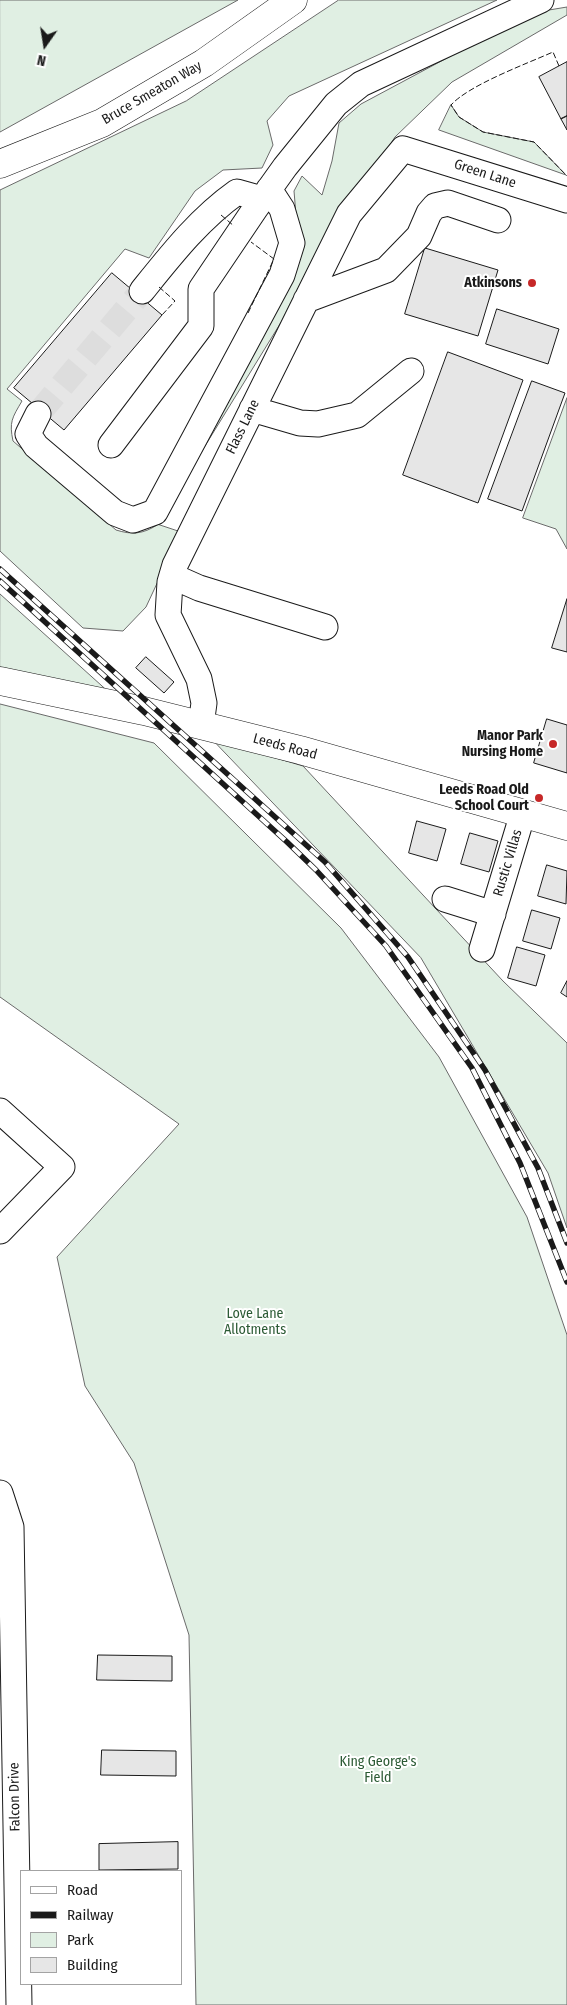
<!DOCTYPE html>
<style>
body{margin:0}
#map{position:relative;width:567px;height:2005px;overflow:hidden;background:#fff;font-family:"Fira Sans Condensed",sans-serif}
canvas{display:block}
.legend{position:absolute;left:20px;top:1870px;width:162px;height:115px;box-sizing:border-box;background:#fff;border:1px solid #a3a3a3;margin:0;padding:6px 9px;list-style:none;font-size:15px;color:#1a1a1a}
.legend li{display:flex;align-items:center;gap:10px;height:25px}
.legend b{width:25px;border:1px solid #a3a3a3}
.north{position:absolute;left:20px;top:20px;width:50px;height:50px;-webkit-text-stroke:4px #fff;paint-order:stroke;rotate:193deg;font-size:14px;font-weight:700;line-height:20px;text-align:center;color:#1a1a1a}
.north::after{content:'';display:block;margin:auto;width:18px;height:22px;background:#1a1a1a;clip-path:polygon(50% 0,100% 100%,50% 72%,0 100%)}
</style>
<div id="map">
<canvas width="567" height="2005"></canvas>
<ul class="legend">
<li><b style="height:6px;background:#fff"></b>Road</li>
<li><b style="height:6px;background:#1a1a1a"></b>Railway</li>
<li><b style="height:14px;background:#e0efe3"></b>Park</li>
<li><b style="height:14px;background:#e6e6e6"></b>Building</li>
</ul>
<div class="north">N</div>
</div>
<script>
const ctx = document.querySelector('canvas').getContext('2d');
ctx.lineJoin = 'round';
function fill(path, color) {
  ctx.fillStyle = color;
  ctx.fill(path, 'evenodd');
}
function stroke(path, color, width, dash) {
  ctx.strokeStyle = color;
  ctx.lineWidth = width;
  ctx.lineCap = dash ? 'butt' : 'round';
  ctx.setLineDash(dash || []);
  ctx.stroke(path);
}
function write(font, color, halo, rows, align = 'center') {
  ctx.font = font + ' "Fira Sans Condensed",sans-serif';
  ctx.lineWidth = 4;
  ctx.setLineDash([]);
  ctx.textBaseline = 'middle';
  ctx.strokeStyle = halo;
  ctx.fillStyle = color;
  for (const [text, x, y, turn = 0] of rows) {
    ctx.save();
    ctx.translate(x, y);
    ctx.rotate((+turn || 0) * Math.PI / 180);
    ctx.textAlign = isNaN(turn) ? turn : align;
    if (halo) ctx.strokeText(text, 0, 0);
    ctx.fillText(text, 0, 0);
    ctx.restore();
  }
}
const green = new Path2D(`
 M0,0H238L0,132Z
 M339,0H497L289,96L267,121L273,145L262,168L223,170L195,191L149,258L125,249L7,389L22,401C12,418 9,422 13,441L116,530C132,535 143,534 157,525L299,251L294,191L302,176L322,195L332,161L339,123L361,104L531,13L567,7V15L452,82L395,137L157,524L181,532L146,607L123,631L83,628L0,551V190L186,101Z
 M451,105L459,117L483,132L534,142L566,175L439,130Z
 M567,398V549L556,529L523,518Z
 M0,594L112,695L0,667Z
 M0,704L154,743L341,928L439,1057L527,1217L567,1335V2005H196L189,1635L134,1463L85,1386L57,1257L179,1124L0,997Z
 M212,739L303,766L503,981L567,1043V1228L548,1173L421,958Z`);
const building = new Path2D(`
 M567,62V116L561,119L539,77Z
 M567,116V130L561,119Z
 M425,248L498,270L478,336L405,314Z
 M112,273L162,315L64,430L14,388Z
 M497,309L559,329L548,364L486,344Z
 M448,352L523,380L478,503L403,475Z
 M532,381L565,393L522,511L488,499Z
 M567,599V652L552,648Z
 M146,657L174,682L164,693L136,668Z
 M547,719L567,725V773L534,763Z
 M417,821L446,829L437,861L409,853Z
 M470,833L498,841L489,872L461,864Z
 M547,865L567,871L566,904L538,896Z
 M532,910L560,918L551,949L523,941Z
 M517,947L545,955L536,986L508,978Z
 M567,981V997L561,993Z
 M98,1655L172,1656V1681L97,1680Z
 M102,1750L176,1751V1776L101,1775Z
 M178,1842V1869L99,1870V1844Z`);
const minorTunnel = new Path2D(`
 M38,414L142,291`);
const minor = new Path2D(`
 M142,291C171,255 199,219 237,192L262,199
 M306,300L386,270L419,236L429,213L435,206L448,203L498,220
 M252,409L300,423L318,424L357,415L411,371
 M38,414L28,434L36,446L115,513L133,520L155,512L282,275L292,243L282,209L269,189
 M111,445L201,326V289L255,209L285,167L336,104L361,84L541,0
 M172,576L199,588L325,627
 M201,725L204,703L199,679L168,615L170,582L175,565L349,214L403,149L567,200
 M445,899L493,914
 M482,949L523,813
 M0,1111L62,1167L0,1231
 M0,1493L11,1527L19,2005`);
const major = new Path2D(`
 M0,164L102,123L204,63L293,0
 M0,681L144,711L300,750L567,826`);
const rail = new Path2D(`
 M0,569L325,862L408,957L485,1070L538,1168L567,1243
 M0,581L287,842L316,870L386,946L472,1068L520,1163L567,1282`);
const fence = new Path2D(`
 M559,66L553,52C526,64 469,85 451,105L459,117L483,132L534,142L567,176
 M221,215L234,226
 M159,287L175,301L162,315
 M248,313L274,259L251,242`);
const markers = [
 [532,283,5,"#c62828"],
 [553,744,5,"#c62828"],
 [539,798,5,"#c62828"]
];
const streetNames = [
 ["Bruce Smeaton Way",152,93,-30],
 ["Green Lane",485,174,18],
 ["Flass Lane",243,427,-64],
 ["Leeds Road",285,747,15],
 ["Rustic Villas",508,863,-73],
 ["Falcon Drive",15,1797,-91]
];
const poiNames = [
 ["Atkinsons",522,283],
 ["Manor Park",543,736],
 ["Nursing Home",543,752],
 ["Leeds Road Old",529,790],
 ["School Court",529,806]
];
const parkNames = [
 ["Love Lane",255,1314],
 ["Allotments",255,1330],
 ["King George's",378,1762],
 ["Field",378,1778]
];
fill(green, '#e0efe3');
stroke(green, '#6a6a6a', 1);
fill(building, '#e6e6e6');
stroke(building, '#1a1a1a', 1);
stroke(minorTunnel, '#ddd', 25, [25, 12]);
stroke(minor, '#1a1a1a', 27);
stroke(major, '#1a1a1a', 29);
stroke(minor, '#fff', 25);
stroke(major, '#fff', 28);
stroke(rail, '#1a1a1a', 5.5);
stroke(rail, '#fff', 4, [11]);
stroke(fence, '#1a1a1a', 1, [6, 2.5]);
for (const [x, y, r, color] of markers) {
  const dot = new Path2D();
  dot.arc(x, y, r, 0, 2 * Math.PI);
  ctx.fillStyle = color;
  ctx.fill(dot);
  stroke(dot, '#fff', 2);
}
write('14px', '#1a1a1a', '#fff', streetNames);
write('bold 14px', '#1a1a1a', '#fff', poiNames, 'right');
write('14px', '#2b5a34', '#fff', parkNames);
</script>
